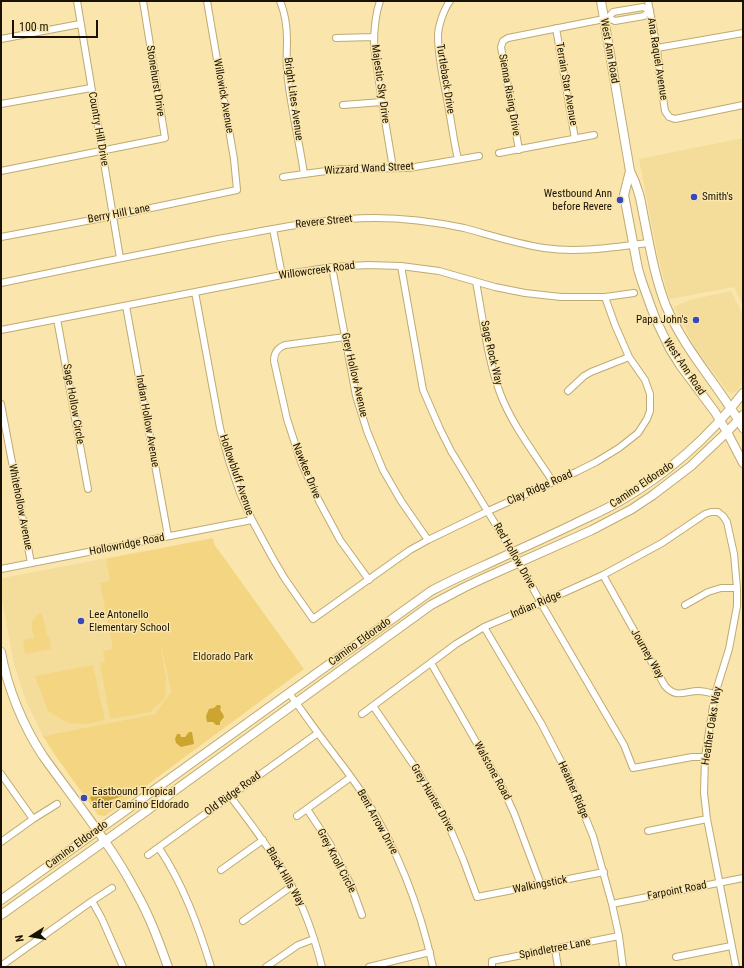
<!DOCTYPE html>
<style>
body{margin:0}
#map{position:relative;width:744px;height:968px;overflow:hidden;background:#fae5ac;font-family:"Roboto Condensed",sans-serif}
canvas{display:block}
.frame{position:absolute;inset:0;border:2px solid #191200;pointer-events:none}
.north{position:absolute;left:12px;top:916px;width:40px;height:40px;-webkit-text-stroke:3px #fae5ac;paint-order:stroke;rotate:259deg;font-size:11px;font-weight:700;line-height:16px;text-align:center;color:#191200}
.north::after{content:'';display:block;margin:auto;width:14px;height:18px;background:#191200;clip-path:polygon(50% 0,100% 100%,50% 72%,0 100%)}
.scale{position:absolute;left:12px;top:20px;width:86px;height:18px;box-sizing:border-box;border:2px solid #191200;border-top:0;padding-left:5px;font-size:12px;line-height:14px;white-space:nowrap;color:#191200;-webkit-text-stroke:3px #fae5ac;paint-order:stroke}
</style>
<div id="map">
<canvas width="744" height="968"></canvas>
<div class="frame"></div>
<div class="north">N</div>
<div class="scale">100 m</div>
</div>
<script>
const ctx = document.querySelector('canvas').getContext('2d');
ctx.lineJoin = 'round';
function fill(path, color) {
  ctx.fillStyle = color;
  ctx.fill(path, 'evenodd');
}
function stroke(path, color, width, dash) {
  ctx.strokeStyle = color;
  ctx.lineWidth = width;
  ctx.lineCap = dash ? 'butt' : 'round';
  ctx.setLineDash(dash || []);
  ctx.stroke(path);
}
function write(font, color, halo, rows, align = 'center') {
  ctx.font = font + ' "Roboto Condensed",sans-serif';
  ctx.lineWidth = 3;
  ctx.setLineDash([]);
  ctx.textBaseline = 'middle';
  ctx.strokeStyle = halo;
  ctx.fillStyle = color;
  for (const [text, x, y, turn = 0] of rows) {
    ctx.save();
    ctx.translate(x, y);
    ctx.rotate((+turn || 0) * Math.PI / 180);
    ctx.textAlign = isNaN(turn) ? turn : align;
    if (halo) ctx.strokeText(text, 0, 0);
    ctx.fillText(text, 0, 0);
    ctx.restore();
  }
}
const built = new Path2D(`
 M743,138V305L734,287L670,299L668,296L657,252L639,159Z
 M731,291L743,315V380L737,391L732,393L728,392L696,349L674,307L690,300Z
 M143,551L171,692L155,714L43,736L26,701L14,664L1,594V581L3,578Z`);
const green = new Path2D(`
 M213,538L214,544L304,669L105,816L98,815L55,755L43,736L155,714L171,692L162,649L161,650L166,679L165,698L150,712L110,719L100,663L105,661L103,651L113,649L100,583L110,581L106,559Z
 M42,613L47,636H49L51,649L25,654L23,640L34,638L31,623L38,614Z
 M93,665L105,720L88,724L68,723L48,711L35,676Z`);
const forest = new Path2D(`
 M217,705H220L221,707L220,710L223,714L224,717L220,722V725H216L213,722H207L206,716L209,709L214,708Z
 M189,732H192L194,744L181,747L176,743L175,739L177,734H180L181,737H185Z
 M95,785L97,790L99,788L102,787L105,793H107L108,790L114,788L117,789L127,788L123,796L110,800L109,805L104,807L100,806L96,808L90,798L94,792L91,789V787Z`);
const minor = new Path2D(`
 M77,1L120,258
 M280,1C285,13 287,27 287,40C287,50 286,60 287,71C290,105 299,139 304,174
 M380,1C375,15 374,31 374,46L382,102L393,168
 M450,1C444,9 438,26 438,36C438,60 445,86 449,110C452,126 454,143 458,159
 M648,1L657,48L660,78L665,111L669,117L675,119L743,105
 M556,28L575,139
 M336,38L374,37
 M1,39L80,24
 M657,48L743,33
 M1,104L91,88
 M343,105L382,102
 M519,150L501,47L503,41L508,38L604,19L608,18L615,21L644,16L650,10L643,7L613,12L608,18
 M499,153L594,135
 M1,171L165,138L143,1
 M283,177L304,174L341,169L409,168L479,156
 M273,229L282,275
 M1,237L113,216L237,190L234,159L207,1
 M401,266L423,390L440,429L451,451L519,563L541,603L624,745L633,768L692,757H705
 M332,267L356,396L367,431L383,470L401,501L428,540
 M476,282C483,318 487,358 500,393C512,425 535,454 553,482
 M1,283C73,268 146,253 218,239C270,230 322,218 375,218C405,218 435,222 464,228C490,235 517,244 544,248C579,253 614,247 649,243
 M195,292L220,428L229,461L240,493L252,520L272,557L285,579L313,619L410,550L428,540L488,511L576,472L596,462L619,448L638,433L647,419L650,411V394L645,380L629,357L615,325L605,297
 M126,306L168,536
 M57,319L88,489
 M1,330L282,275L332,267L368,265L401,266L439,271L495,287L525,293L561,297H605L634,293
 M345,337L285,345C277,348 274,353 274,361L287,419L301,462L319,501L340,540L369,580
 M568,391L584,376L591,372L629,357
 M1,404L31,563
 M1,569L252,520
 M603,575L665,686C677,699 684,691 699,691C704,691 710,693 715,694
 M685,605L708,592L721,588H737
 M484,627L541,723L566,771L593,836L612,904L619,936L623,967
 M431,663L503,789L514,813L541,885
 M289,693C303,712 316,731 330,749C342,765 354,780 364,796C397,848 420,907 433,967
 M373,706L417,770L449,826L463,859L477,897L604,872
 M362,714L456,644L484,627L541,603L603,575L662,543L705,514L711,512H718L723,516L727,522L734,554L737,588V606L729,649L715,694L705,757L704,793L707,819L736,967
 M1,774L33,819
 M230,796C257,832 285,868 303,909C311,928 317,947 322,967
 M307,809L330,844L351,885L362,915
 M297,816L351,777
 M648,831L707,819
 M1,842L33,819L57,804
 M159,848C183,884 198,925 211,967
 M148,855L318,733
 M221,870L263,840
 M92,901L102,919L123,967
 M612,904L743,878
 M243,921L292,886
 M555,949L558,967
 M676,957L731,946
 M1,966L92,901L112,888
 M266,967L298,945L314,939
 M369,967L430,952
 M492,967V961L619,936`);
const major = new Path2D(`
 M601,1L630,171C633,177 636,184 638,191C641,199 642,209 644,218C650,248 655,278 666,306C685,351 719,386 743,428
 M630,171L624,195L638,269L642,282L651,307L656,320L670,349L680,365L715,412L727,432L743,463
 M1,652C7,687 23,726 43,756C63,784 84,811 104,840C116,857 127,875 137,894C150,917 159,942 168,967
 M1,900L431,591C457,577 484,566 511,553C532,544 553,534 574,524C590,516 605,510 620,501C667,474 710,436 743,393
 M1,915L105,841L431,605L465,587L482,579L592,530L632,509L653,495L691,466L727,432L743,415`);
const markers = [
 [694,197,4,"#3449bb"],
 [620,200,4,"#3449bb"],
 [696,320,4,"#3449bb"],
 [81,621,4,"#3449bb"],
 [84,798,4,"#3449bb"]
];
const streetNames = [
 ["West Ann Road",609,51,80],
 ["Ana Raquel Avenue",657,59,81],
 ["Turtleback Drive",445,79,81],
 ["Stonehurst Drive",155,81,81],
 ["Majestic Sky Drive",380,84,82],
 ["Terrain Star Avenue",566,84,80],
 ["Sienna Rising Drive",509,95,80],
 ["Willowick Avenue",223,96,80],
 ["Bright Lites Avenue",293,99,82],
 ["Country Hill Drive",98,129,80],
 ["Wizzard Wand Street",369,169,-3],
 ["Berry Hill Lane",119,214,-11],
 ["Revere Street",324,222,-6],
 ["Willowcreek Road",317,271,-8],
 ["Sage Rock Way",491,353,77],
 ["West Ann Road",684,367,56],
 ["Grey Hollow Avenue",354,375,77],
 ["Sage Hollow Circle",73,404,80],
 ["Indian Hollow Avenue",147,421,80],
 ["Nawkee Drive",306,471,68],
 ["Hollowbluff Avenue",236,475,71],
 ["Camino Eldorado",642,485,-34],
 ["Clay Ridge Road",540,488,-24],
 ["Whitehollow Avenue",20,507,79],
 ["Hollowridge Road",127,545,-11],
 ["Red Hollow Drive",514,556,60],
 ["Indian Ridge",536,605,-23],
 ["Camino Eldorado",360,642,-36],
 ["Journey Way",647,654,60],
 ["Heather Oaks Way",712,726,-81],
 ["Walstone Road",492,771,61],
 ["Heather Ridge",573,790,66],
 ["Old Ridge Road",233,794,-36],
 ["Grey Hunter Drive",432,798,60],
 ["Bent Arrow Drive",377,822,61],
 ["Camino Eldorado",77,845,-36],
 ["Grey Knoll Circle",336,861,62],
 ["Black Hills Way",285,877,60],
 ["Walkingstick",540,885,-11],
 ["Farpoint Road",677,891,-11],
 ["Spindletree Lane",555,949,-11]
];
const poiNames = [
 ["Westbound Ann",612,194,"right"],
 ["before Revere",612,207,"right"],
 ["Smith's",702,197],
 ["Papa John's",688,320,"right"],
 ["Lee Antonello",89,615],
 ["Elementary School",89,628],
 ["Eastbound Tropical",92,792],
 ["after Camino Eldorado",92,805]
];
const parkNames = [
 ["Eldorado Park",223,657]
];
fill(built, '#f4dc9b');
fill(green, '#f4d582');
fill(forest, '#cba530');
stroke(minor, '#bfaa73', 8);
stroke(major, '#bfaa73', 10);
stroke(minor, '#fff', 6);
stroke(major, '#fff', 8);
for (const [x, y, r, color] of markers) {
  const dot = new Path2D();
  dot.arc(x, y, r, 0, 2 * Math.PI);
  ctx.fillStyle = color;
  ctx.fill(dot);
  stroke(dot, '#fae5ac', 1.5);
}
write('11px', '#191200', '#fae5ac', streetNames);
write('11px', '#191200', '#fae5ac', poiNames, 'left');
write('11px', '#342c14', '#fae5ac', parkNames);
</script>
